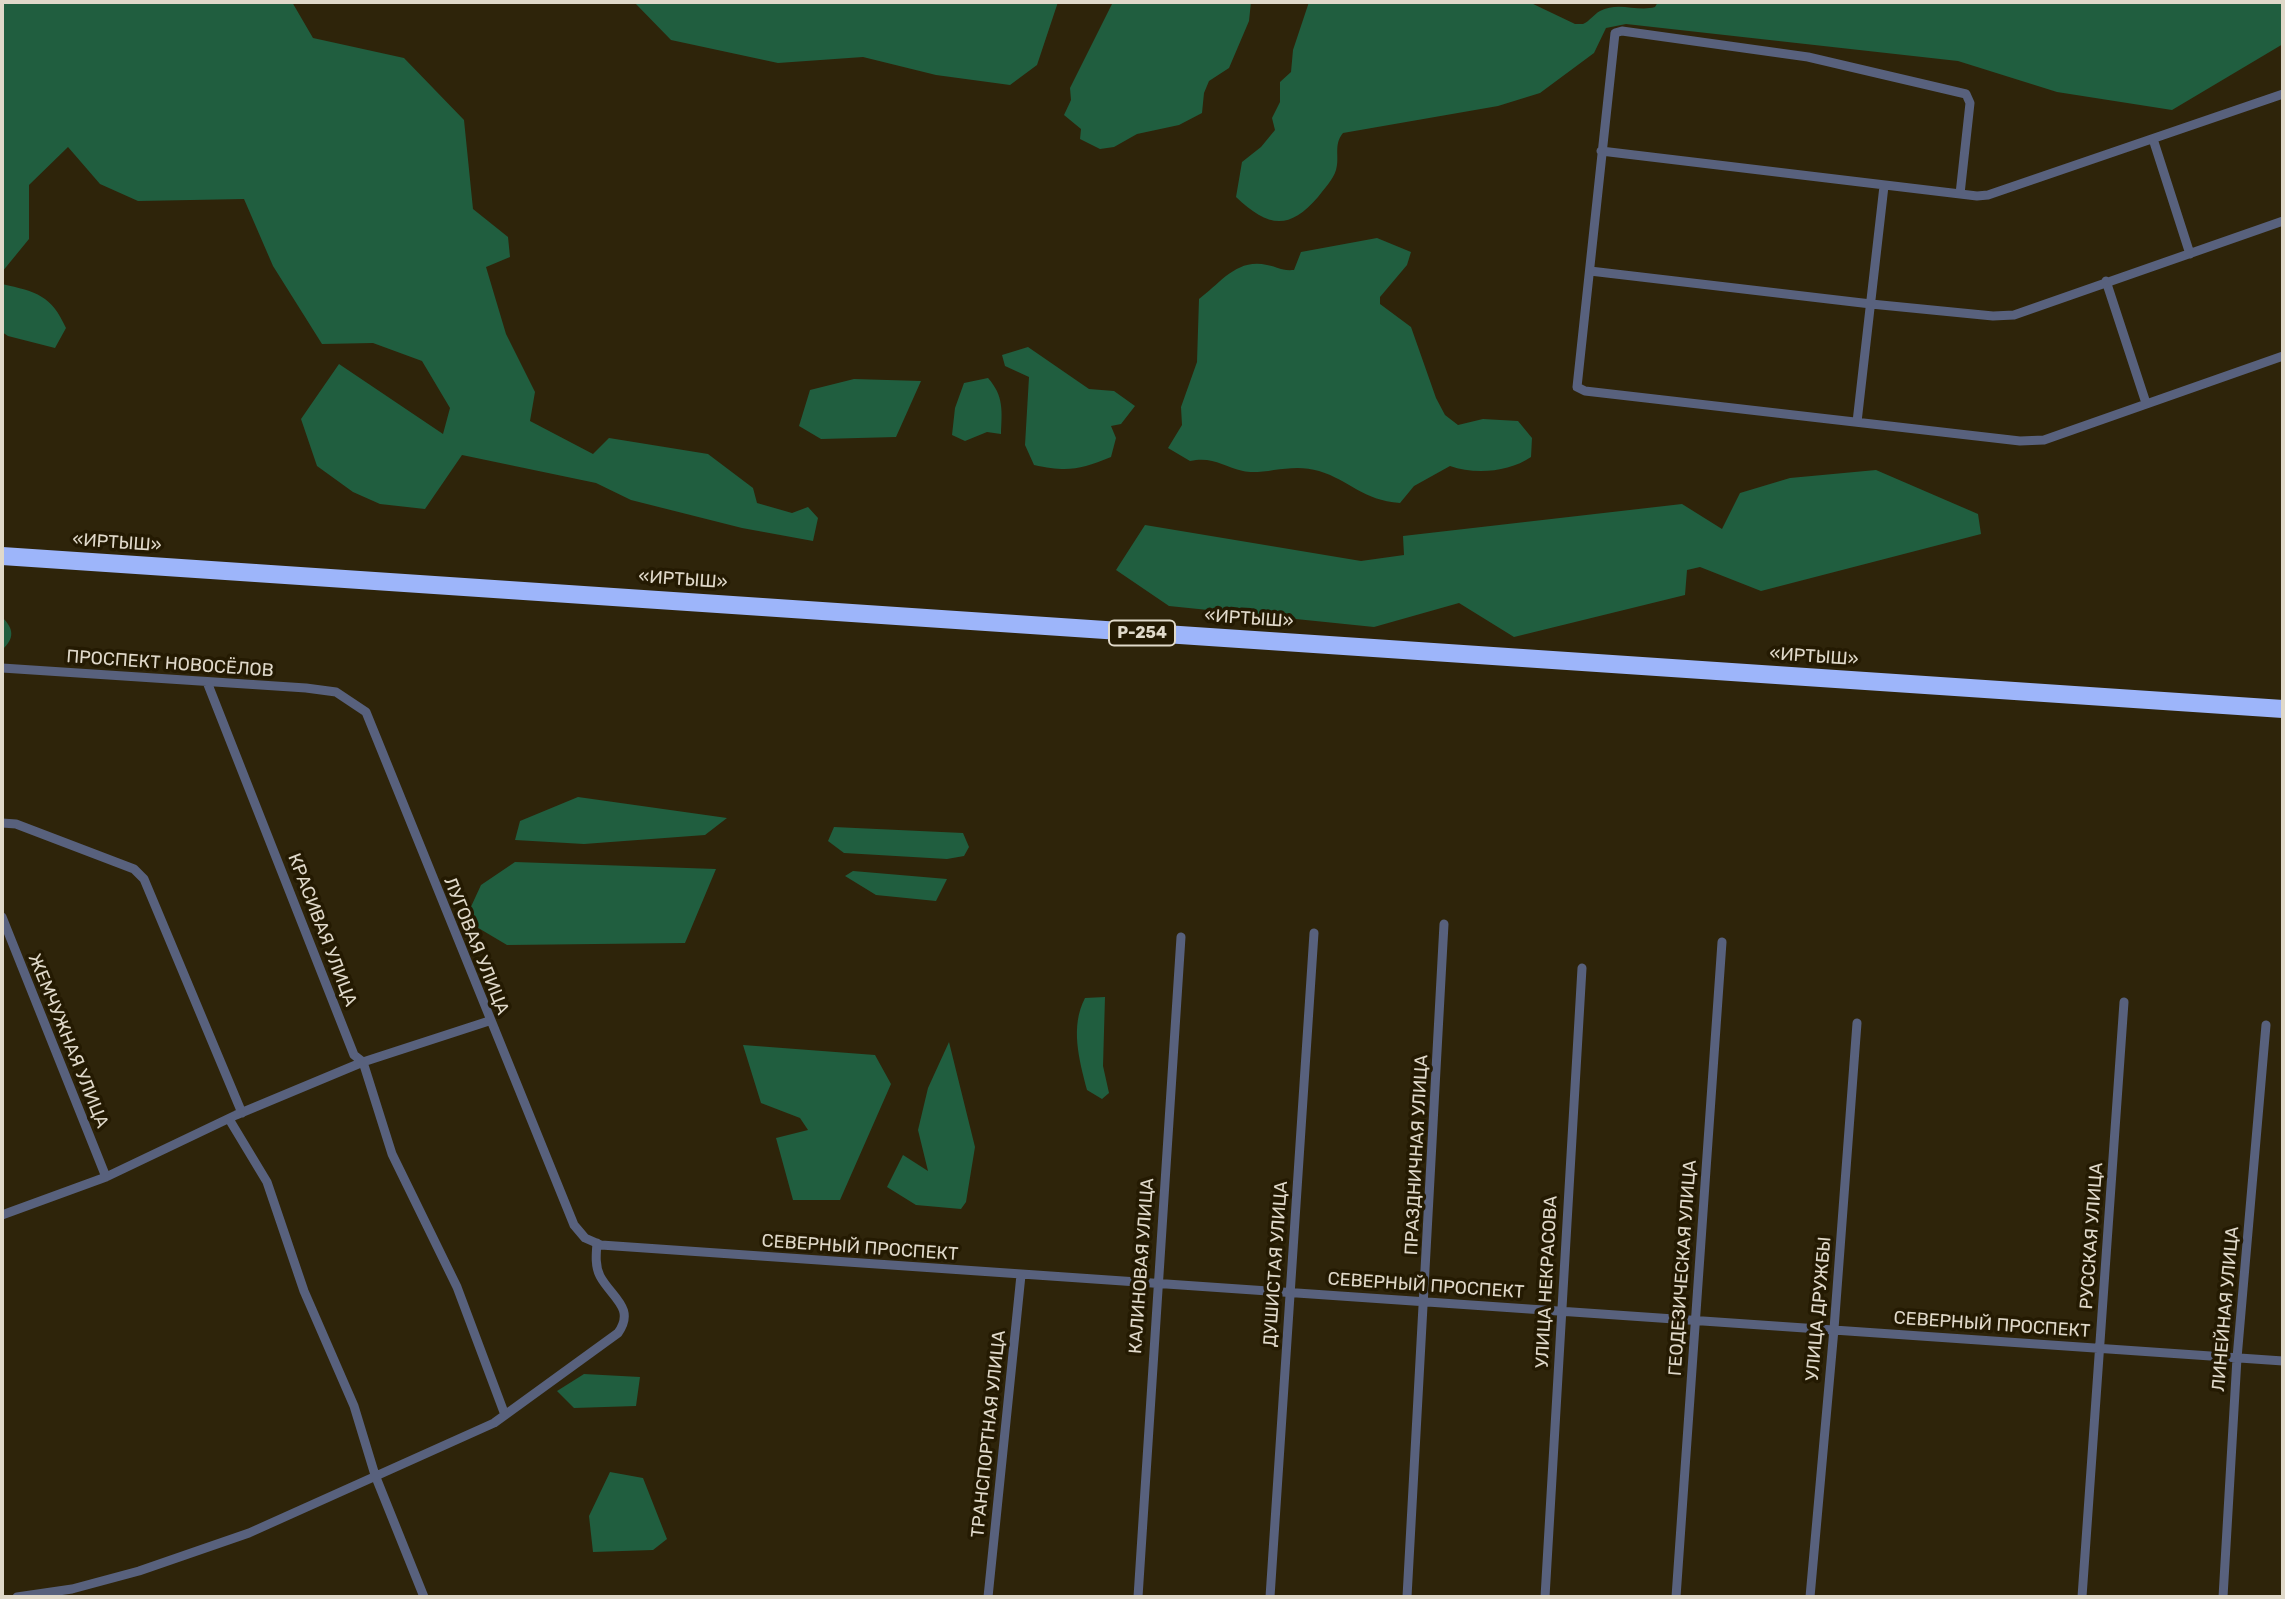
<!DOCTYPE html>
<meta charset="utf-8">
<style>
body{margin:0}
#map{position:relative;width:2285px;height:1599px;overflow:hidden;background:#2e240a;font-family:Rubik,sans-serif}
canvas{display:block}
.frame{position:absolute;inset:0;border:4px solid #e0d9ca;pointer-events:none}
</style>
<div id="map">
<canvas width="2285" height="1599"></canvas>
<div class="frame"></div>
</div>
<script>
const ctx = document.querySelector('canvas').getContext('2d');
ctx.lineJoin = 'round';
function fill(path, color) {
  ctx.fillStyle = color;
  ctx.fill(path, 'evenodd');
}
function stroke(path, color, width, dash) {
  ctx.strokeStyle = color;
  ctx.lineWidth = width;
  ctx.lineCap = dash ? 'butt' : 'round';
  ctx.setLineDash(dash || []);
  ctx.stroke(path);
}
function write(font, color, halo, rows, align = 'center') {
  ctx.font = font + ' Rubik,sans-serif';
  ctx.lineWidth = 7;
  ctx.setLineDash([]);
  ctx.textBaseline = 'middle';
  ctx.strokeStyle = halo;
  ctx.fillStyle = color;
  for (const [text, x, y, turn = 0] of rows) {
    ctx.save();
    ctx.translate(x, y);
    ctx.rotate((+turn || 0) * Math.PI / 180);
    ctx.textAlign = isNaN(turn) ? turn : align;
    if (halo) ctx.strokeText(text, 0, 0);
    ctx.fillText(text, 0, 0);
    ctx.restore();
  }
}
const forest = new Path2D(`
 M2,2H292L313,38L404,58L464,120L473,209L508,237L510,257L486,267L506,334L535,392L530,421L593,454L609,438L708,454L753,488L757,503L792,513L808,507L818,518L813,541L742,528L631,500L596,483L462,455L425,509L380,504L353,492L317,466L301,419L339,364L443,434L450,408L422,361L373,343L322,344L273,266L244,199L138,201L100,184L68,147L29,185V239L2,272Z
 M634,2H1058L1037,65L1010,85L936,75L863,57L778,63L671,40Z
 M1113,2H1251L1249,21L1229,68L1209,81L1204,93L1202,113L1179,125L1137,134L1114,147L1100,149L1080,139L1081,129L1064,115L1071,100L1070,88Z
 M1309,2H1529L1575,24H1583C1590,21 1594,14 1600,11C1618,1 1637,12 1655,7L1658,2H2283V44L2172,110L2057,92L1958,61L1626,24L1606,28L1594,53L1540,93L1498,106L1343,133C1333,145 1340,157 1336,170C1333,180 1324,189 1318,197C1288,232 1267,226 1236,197L1242,162L1261,147L1275,130L1272,118L1280,102V82L1291,72L1293,50Z
 M1377,238L1411,252L1407,265L1380,297V304L1411,327L1436,398L1445,415L1458,425L1483,419L1518,421L1532,438L1531,457C1509,472 1475,475 1450,466L1414,486L1400,503C1362,500 1351,481 1319,471C1291,462 1262,476 1243,471C1223,466 1212,456 1190,461L1168,448L1182,425L1181,407L1197,362L1199,299C1220,284 1236,258 1267,265C1279,267 1280,271 1294,270L1301,252Z
 M2,284C37,292 51,295 66,328L55,348L8,336L2,332Z
 M1028,347L1089,389L1114,391L1135,406L1121,424L1111,426L1116,438L1111,457C1080,470 1067,472 1034,465L1025,445L1029,377L1005,366L1002,355Z
 M988,378C1004,396 1002,411 1001,434L987,432L965,441L952,435L955,408L964,383Z
 M854,379L921,381L896,437L821,439L799,426L810,390Z
 M1876,470L1978,514L1981,534L1761,591L1700,567L1687,570L1685,595L1514,637L1459,603L1374,627L1169,606L1116,570L1145,525L1361,561L1404,555L1403,536L1682,504L1722,529L1740,493L1790,478Z
 M2,617C14,629 15,638 2,650Z
 M578,797L727,818L705,835L584,844L515,840L520,821Z
 M834,827L963,833L969,847L964,856L947,859L844,853L828,841Z
 M515,862L716,869L685,943L507,945L475,926L469,911L481,885Z
 M853,871L947,879L936,901L876,895L845,876Z
 M1105,997L1103,1066L1109,1093L1102,1099L1087,1090C1079,1059 1070,1027 1085,998Z
 M949,1042L975,1147L966,1202L961,1209L916,1205L887,1187L903,1155L928,1171L918,1130L928,1088Z
 M743,1045L875,1055L891,1084L840,1200H793L776,1138L808,1130L800,1118L761,1103Z
 M584,1374L640,1377L636,1406L574,1408L557,1391Z
 M610,1472L643,1478L667,1539L653,1550L593,1552L589,1516Z`);
const street = new Path2D(`
 M2153,139L2190,254
 M1601,151L1977,196L1988,195L2283,94
 M1960,194L1970,103L1966,94L1808,57L1622,31L1615,33L1577,387L1585,391L2020,441L2044,440L2283,356
 M1590,271L1871,304L1993,316L2014,315L2283,221
 M2106,281L2146,403
 M1857,422L1884,186
 M2,668L306,688L336,692L366,712L574,1225L585,1238L601,1245L2283,1361
 M207,682L354,1055L363,1062L489,1021
 M2,823L16,824L134,869L144,879L242,1113
 M2,917L106,1177
 M229,1119L267,1182L304,1291L354,1406L375,1475L424,1597
 M2,1215L106,1177L236,1115L363,1062L392,1154L457,1287L505,1415
 M17,1597L72,1589L139,1571L249,1533L494,1423L618,1333C636,1308 611,1297 600,1276C595,1266 596,1255 597,1243
 M988,1597L1021,1275
 M1138,1597L1181,937
 M1270,1597L1314,933
 M1407,1597L1444,924
 M1545,1597L1582,968
 M1676,1597L1722,942
 M1810,1597L1834,1329L1857,1023
 M2082,1597L2124,1002
 M2223,1597L2237,1358L2266,1025`);
const highway = new Path2D(`
 M2,556L2283,709`);
const shields = [
 [1142,633,66]
];
const shieldNames = [
 ["Р-254",1142,633]
];
const streetNames = [
 ["«ИРТЫШ»",117,543,4],
 ["«ИРТЫШ»",683,580,4],
 ["«ИРТЫШ»",1249,619,4],
 ["«ИРТЫШ»",1814,657,4],
 ["ПРОСПЕКТ НОВОСЁЛОВ",170,664,4],
 ["КРАСИВАЯ УЛИЦА",322,930,69],
 ["ЛУГОВАЯ УЛИЦА",476,946,68],
 ["ЖЕМЧУЖНАЯ УЛИЦА",68,1041,68],
 ["ПРАЗДНИЧНАЯ УЛИЦА",1417,1155,-87],
 ["РУССКАЯ УЛИЦА",2092,1236,-86],
 ["СЕВЕРНЫЙ ПРОСПЕКТ",860,1248,4],
 ["ДУШИСТАЯ УЛИЦА",1276,1264,-86],
 ["КАЛИНОВАЯ УЛИЦА",1142,1266,-86],
 ["ГЕОДЕЗИЧЕСКАЯ УЛИЦА",1683,1268,-86],
 ["УЛИЦА НЕКРАСОВА",1547,1282,-87],
 ["СЕВЕРНЫЙ ПРОСПЕКТ",1426,1286,4],
 ["УЛИЦА ДРУЖБЫ",1819,1309,-85],
 ["ЛИНЕЙНАЯ УЛИЦА",2226,1309,-85],
 ["СЕВЕРНЫЙ ПРОСПЕКТ",1992,1325,4],
 ["ТРАНСПОРТНАЯ УЛИЦА",989,1434,-84]
];
fill(forest, '#205e3f');
stroke(street, '#58617d', 9);
stroke(highway, '#9db5fa', 18);
for (const [x, y, w] of shields) {
  const box = new Path2D();
  box.roundRect(x - w / 2, y - 12.5, w, 25, 5);
  ctx.fillStyle = '#241a02';
  ctx.fill(box);
  stroke(box, '#e0d9ca', 2);
}
write('bold 16px', '#e0d9ca', null, shieldNames);
write('18px', '#e0d9ca', '#241a02', streetNames);
</script>
